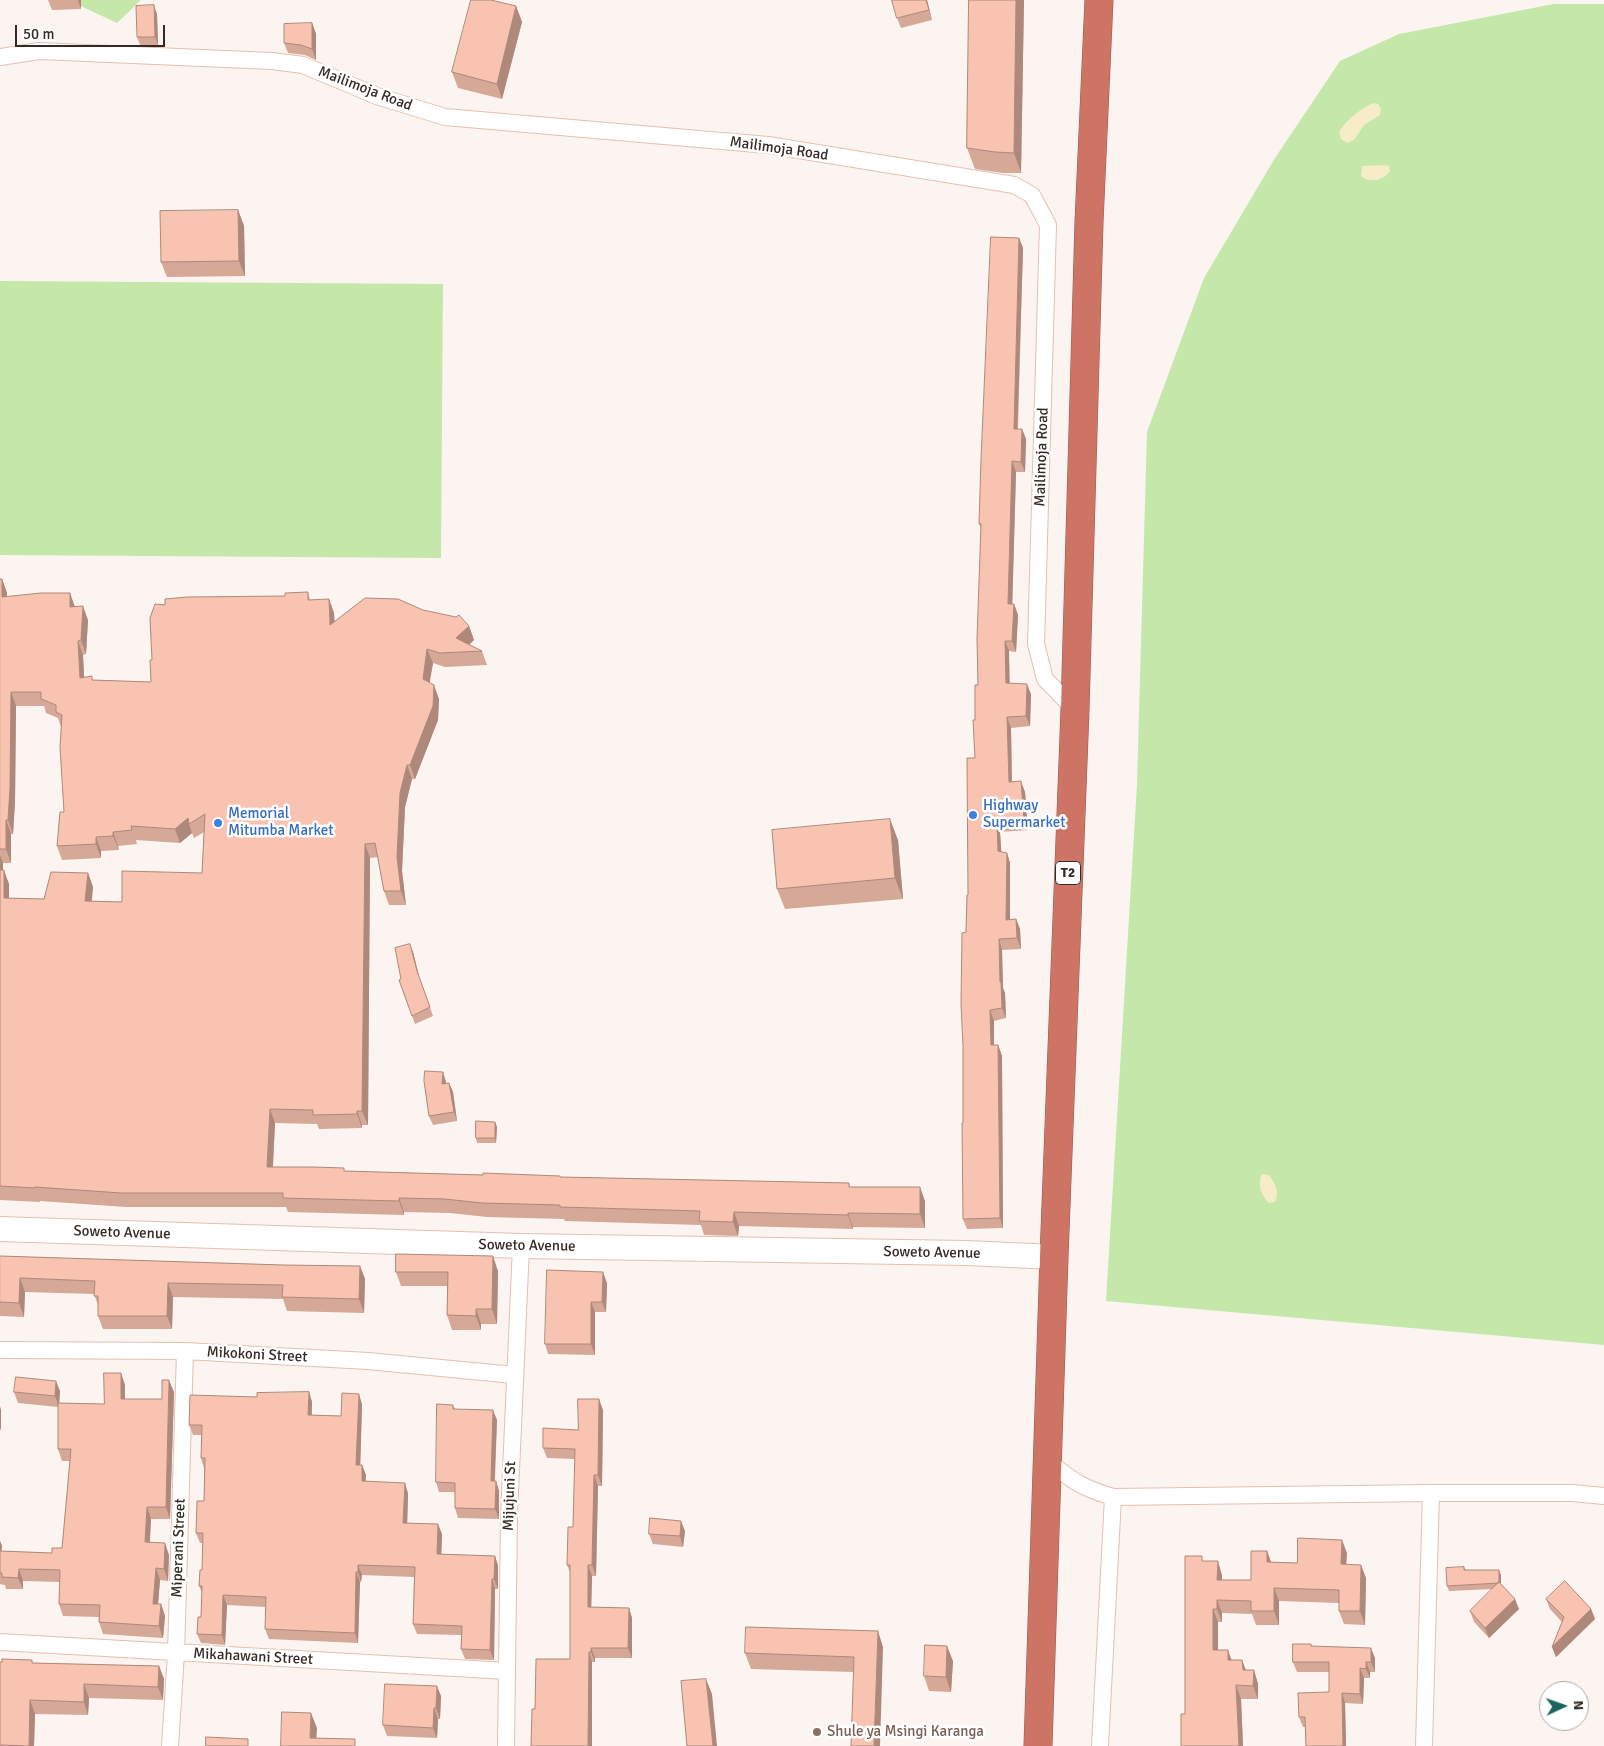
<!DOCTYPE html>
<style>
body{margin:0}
#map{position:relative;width:1604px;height:1746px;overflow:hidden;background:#fbf4f1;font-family:Signika,sans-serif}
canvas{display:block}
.north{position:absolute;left:1539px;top:1681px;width:50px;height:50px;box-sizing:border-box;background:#fff;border:1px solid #afa9a7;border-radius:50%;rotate:87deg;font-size:14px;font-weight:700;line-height:20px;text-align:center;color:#362923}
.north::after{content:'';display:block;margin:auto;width:18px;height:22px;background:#1a665f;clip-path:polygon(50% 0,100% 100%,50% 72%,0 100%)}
.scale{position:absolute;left:15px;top:25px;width:150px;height:22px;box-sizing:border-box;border:2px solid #362923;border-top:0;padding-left:6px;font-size:15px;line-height:18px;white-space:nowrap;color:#362923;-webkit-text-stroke:4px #fff;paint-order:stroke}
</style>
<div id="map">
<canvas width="1604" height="1746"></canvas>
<div class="north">N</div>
<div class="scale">50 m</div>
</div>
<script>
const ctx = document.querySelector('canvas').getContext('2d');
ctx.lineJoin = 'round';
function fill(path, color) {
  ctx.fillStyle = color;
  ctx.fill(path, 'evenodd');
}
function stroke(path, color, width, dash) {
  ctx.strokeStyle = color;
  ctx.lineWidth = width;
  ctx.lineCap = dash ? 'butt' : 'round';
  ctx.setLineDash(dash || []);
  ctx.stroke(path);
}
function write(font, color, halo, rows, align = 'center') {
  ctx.font = font + ' Signika,sans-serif';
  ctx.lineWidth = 5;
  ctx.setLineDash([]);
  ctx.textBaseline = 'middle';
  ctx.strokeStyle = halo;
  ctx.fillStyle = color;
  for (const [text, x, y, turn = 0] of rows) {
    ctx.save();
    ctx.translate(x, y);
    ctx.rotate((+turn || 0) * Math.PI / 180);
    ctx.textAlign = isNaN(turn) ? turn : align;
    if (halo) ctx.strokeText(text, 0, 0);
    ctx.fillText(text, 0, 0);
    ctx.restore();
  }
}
const green = new Path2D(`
 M68,0H141L117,23Z
 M1554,4H1604V1345L1106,1301L1137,784L1147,432L1204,278L1275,158L1340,61L1399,34Z
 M0,281L443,284L441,558L0,555Z`);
const sand = new Path2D(`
 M1373,103L1378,104L1381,109L1380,115L1364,125L1354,140L1347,143L1341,139L1339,132C1347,119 1359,110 1373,103Z
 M1384,165L1389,166L1390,171C1384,180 1370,184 1361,176L1362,166Z
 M1262,1174L1269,1175C1275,1183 1280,1192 1275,1202L1269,1203C1261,1195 1257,1185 1262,1174Z`);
const street = new Path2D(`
 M0,57L39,51L272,61L303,65L377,96L445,117L768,145L1014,185L1032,195L1048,225L1036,644L1045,679L1075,710
 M0,1350L185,1351L368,1361L514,1375
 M1048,1461C1073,1481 1082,1488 1113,1497L1431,1493H1573L1604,1496
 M0,1642L507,1671
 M170,1746L176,1653L185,1351
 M506,1746L509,1516L521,1246
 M1100,1746L1113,1497
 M1424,1746L1431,1493`);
const secondary = new Path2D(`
 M0,1229L521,1246L967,1253L1054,1257`);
const highway = new Path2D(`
 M1038,1746L1054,1257L1075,710L1089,222L1099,0`);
const wall = new Path2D(`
 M48,0H81V9L52,10Z
 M927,0L932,20L901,28L897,18Z
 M969,0H1024L1021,173H1003L975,169L967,148Z
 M516,6L522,22L502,99L458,88L452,72Z
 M157,14L158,45H140L137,37Z
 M312,23L316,34V60L305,55L288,53L284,43Z
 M238,210L244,226L245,276L167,277L161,262Z
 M1019,238L1023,248L1018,429H1022L1026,439L1025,472H1016L1012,604H1014L1018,615L1016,652L1009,651V683L1031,694L1030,726L1011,728L1012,782L1025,792L1028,830L1000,832L1001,852L1007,853L1010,863V919H1016L1020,929L1021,949L1002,950L1003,988L1005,993L1006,1018L994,1021V1045H998L1002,1056L1003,1228L967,1229L963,1219V1123L966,932L975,758V720L978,685L981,528L979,524Z
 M0,579H2L7,593V597L75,606L88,620L86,654L83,655L84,678L94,680L151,682L152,660L165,605L285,596L308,592L310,600L329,599L334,613V622L423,610L469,626L474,640L469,645L482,651L487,665L445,667L433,663L429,682L439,699L438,720L415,779H412L405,807L402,871L406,905H389L384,891L378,857L370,858L368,1125H362V1128L319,1129L317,1124L275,1123L273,1167L345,1171L560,1177L849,1183L850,1187L925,1201V1228L853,1227V1229L739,1226L738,1236L704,1235L701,1225L565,1221L564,1219L487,1217L450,1213L404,1212V1215L288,1212L286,1207H126L40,1201V1202L0,1200ZM16,706H44L46,713L58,718L61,727L64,812L57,846L62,860L101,858V851L119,850L118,846L137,844L136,840L180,843L192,833L194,838L204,832L202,873L122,902L92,901L93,887L88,873L44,899L9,898V884L3,870V863H11V834H13L15,802Z
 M898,840L903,899L785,909L777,889Z
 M413,952L420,980L433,1016L415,1024L399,980L401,979Z
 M443,1072L446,1083H449L453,1092L457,1121L433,1125L429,1116Z
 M495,1122L497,1127L496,1143H477L476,1138Z
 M0,1256L283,1265L360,1266L365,1279L364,1313L287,1311L283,1299L173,1297L172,1329H103L98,1316V1305L94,1294L25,1292L24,1317L0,1316Z
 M498,1271L497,1324H481V1330H452L447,1315V1286H401L396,1272Z
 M607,1283L606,1312H595V1355L548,1354L545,1344Z
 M125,1385V1399H162L174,1392L170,1519H151L150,1542L169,1555L168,1581L160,1580L158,1604H161L165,1616L163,1638L103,1634L99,1622V1617L63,1616L59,1604L60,1582L23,1581V1589H6L5,1585L0,1584V1541L2,1546L1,1551L52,1553L62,1548L70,1461H62L58,1449V1407L18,1403L14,1392L60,1391L59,1403L104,1404Z
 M309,1392L312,1402V1415L341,1416L362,1404L360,1465H362L366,1475L365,1481L408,1493L407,1523L442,1534L441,1554L495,1556L498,1566V1589H495L494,1660L465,1659L461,1649V1635L417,1634L413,1624L414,1577L362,1575L361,1582H360L358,1643L269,1639L265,1629L266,1607L227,1605L225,1645L201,1643L197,1634L201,1617L202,1593L199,1586L202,1570L203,1543H200L196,1533L204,1501V1468L201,1458L202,1435H193L189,1425L257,1397Z
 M453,1405L455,1409L497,1420L495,1481H496L499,1491V1519L458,1518L455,1508V1492H439L436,1482Z
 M603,1410L602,1486H598L596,1576H592L591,1607L629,1608L632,1618V1658H595V1662H592V1746H531L535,1709L570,1659V1572L567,1565L573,1527L575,1459L547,1458L543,1448L578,1430Z
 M685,1531L683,1547L653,1544L649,1534Z
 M1267,1551L1271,1562L1297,1563L1347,1553L1346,1565L1366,1578L1365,1625L1344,1624L1339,1611V1603L1279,1601V1625H1256L1252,1614L1222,1613V1622H1218V1650L1232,1660H1242L1246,1670H1254L1258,1684V1699H1241L1243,1746H1181L1204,1561L1222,1575V1580H1251Z
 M1464,1567L1466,1570L1501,1575V1584L1519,1609L1489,1638L1474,1622L1470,1611L1493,1589L1449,1591L1447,1586Z
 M1546,1599L1591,1609L1595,1619L1556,1657L1552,1647L1562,1622L1550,1609Z
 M1311,1644L1312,1646L1375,1658V1672H1370V1678H1364L1363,1704L1345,1703L1346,1746H1306L1305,1727H1303L1299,1717L1329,1692V1672H1297L1293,1662Z
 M883,1647L854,1672L751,1669L745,1653Z
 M953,1661L951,1692L929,1691L924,1676Z
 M0,1662L159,1666L164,1679L163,1700L89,1698L88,1715L35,1714L34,1746H0Z
 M441,1696L440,1719H438L437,1738L387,1736L383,1725Z`);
const shadedWall = new Path2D(`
 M78,0H81V9Z
 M926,0H927L932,20Z
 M1016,0H1024L1021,173L1014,153Z
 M154,5L157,14L158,45L155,37Z
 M516,6L522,22L502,99L497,84Z
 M312,23L316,34V60L312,49Z
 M238,210L244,226L245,276L239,261Z
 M1019,238L1023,248L1017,439L1014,429Z
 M1022,429L1026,439L1025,472L1021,462Z
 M1012,461L1016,472L1012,615L1008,604Z
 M2,579L7,593V611L2,597Z
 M70,593L75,607H70Z
 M329,599L334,613L336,639L330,625Z
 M1014,604L1018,615L1016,652L1012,641Z
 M83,606L88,620L86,654L81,640Z
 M469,626L474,640L461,652L456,638Z
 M78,641L83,655L85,692L80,678Z
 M1005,641L1009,651L1010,693L1006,683Z
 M427,649L433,663L428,693L423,679Z
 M1027,684L1031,694L1030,726L1026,716Z
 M434,685L439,699L438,720L415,779L410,765Z
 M11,692L16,706L15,802L13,834L8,820Z
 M1007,717L1011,728L1012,792L1009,782Z
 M407,765L412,779L405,807L402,871L406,905L401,891L397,857L400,793Z
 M1021,781L1025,792L1028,830L1024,820Z
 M188,818L189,824L192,833L180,843L175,829Z
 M890,819L898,840L903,899L895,878Z
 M6,820L11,834V863L6,849Z
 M997,822L1000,832L1002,861L998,851Z
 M113,832L118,846L119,850L113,836Z
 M96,837L101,851V858L96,844Z
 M365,844L370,858L368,1125L362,1111Z
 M1007,853L1010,863V930L1006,920Z
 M0,855L3,863V884L0,876Z
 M4,870L9,884V912L4,898Z
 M88,873L93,887L90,915L85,901Z
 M1016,919L1020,929L1021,949L1017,938Z
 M999,939L1002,950L1003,988L1005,993L1006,1018L1002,1008L1000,982Z
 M410,944L413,952L420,980L433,1016L417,971Z
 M990,1010L994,1021V1056L991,1045Z
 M998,1045L1002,1056L1003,1228L1000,1218Z
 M443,1072L446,1082L445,1093L442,1084Z
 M449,1083L453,1092L457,1121L454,1112Z
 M270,1109L275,1123L272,1181L267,1167Z
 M357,1111L362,1125V1128L357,1114Z
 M495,1122L497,1127L496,1143L495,1138Z
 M920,1187L925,1201V1228L920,1214Z
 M399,1198L404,1212V1215L399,1201Z
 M734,1212L739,1226L738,1236L733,1222Z
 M848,1213L853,1227V1229L848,1215Z
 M493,1256L498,1271L497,1324L492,1309Z
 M360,1266L365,1279L364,1313L359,1299Z
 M603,1272L607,1283L606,1312L602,1302Z
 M20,1278L25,1292L24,1317L19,1303Z
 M168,1283L173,1297L172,1329L167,1316Z
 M591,1302L595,1312V1355L591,1344Z
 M476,1309L481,1324V1330L476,1316Z
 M121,1373L125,1385V1410L121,1399Z
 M169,1380L174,1392L170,1519L166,1507Z
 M56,1381L60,1391L59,1407L55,1396Z
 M309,1392L312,1402L311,1425L308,1415Z
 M359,1394L362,1404L360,1475L356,1465Z
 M599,1399L603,1410L602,1486L598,1475Z
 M0,1406L1,1410V1431L0,1428Z
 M493,1410L497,1420L494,1491L491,1481Z
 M362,1465L366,1475L365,1491L362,1481Z
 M594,1475L598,1486L596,1576L592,1565Z
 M496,1481L499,1491V1519L495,1509Z
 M405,1483L408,1493L407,1532L403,1523Z
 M147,1507L151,1519L149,1554L145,1542Z
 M681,1521L685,1531L683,1547L680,1536Z
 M438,1524L442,1534L441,1564L437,1554Z
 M1342,1540L1347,1553L1345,1578L1341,1564Z
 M0,1541L2,1546L0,1562Z
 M165,1543L169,1555L168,1581L164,1569Z
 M1267,1551L1272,1565L1267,1562Z
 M495,1556L498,1566V1589L494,1579Z
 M1218,1561L1222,1575V1593L1217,1580Z
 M358,1565L362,1575L361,1582L358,1572Z
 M588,1565L592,1576L591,1618L588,1607Z
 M1361,1565L1366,1578L1365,1625L1360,1611Z
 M156,1568L160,1580L157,1616L153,1604Z
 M19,1569L23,1581V1589L18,1578Z
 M1499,1570L1501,1575V1589L1499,1583Z
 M356,1572L360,1582L358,1643L355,1633Z
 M492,1579L495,1589L494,1660L490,1650Z
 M1274,1588L1279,1601V1625L1274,1611Z
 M223,1595L227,1605L225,1645L222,1635Z
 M1515,1599L1519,1609L1489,1638L1485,1628Z
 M1217,1600L1222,1613V1622L1217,1609Z
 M161,1604L165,1616L163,1638L159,1626Z
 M629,1608L632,1618V1658L628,1648Z
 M1213,1609L1218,1622V1664L1213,1650Z
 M1591,1609L1595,1619L1556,1657L1552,1647Z
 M878,1631L883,1647L880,1746H874Z
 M947,1646L953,1661L951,1692L946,1677Z
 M591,1648L595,1658V1662L591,1652Z
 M1371,1648L1375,1658V1672L1371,1662Z
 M1228,1650L1233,1664L1228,1660Z
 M589,1652L592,1662V1746H588Z
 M1242,1660L1247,1674L1243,1670Z
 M1366,1662L1370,1672V1678L1366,1669Z
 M159,1666L164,1679L163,1700L158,1687Z
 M1360,1668L1364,1678L1363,1704L1360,1694Z
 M1254,1670L1258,1684V1699L1253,1686Z
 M706,1679L712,1694L717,1746H713Z
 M84,1684L89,1698L88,1715L84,1702Z
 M1236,1685L1241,1699L1243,1746H1239Z
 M437,1686L441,1696L440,1719L436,1708Z
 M1342,1693L1345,1703L1346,1746H1343Z
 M30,1700L35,1714L34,1746H29Z
 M434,1708L438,1719L437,1738L433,1728Z
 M311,1713L317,1728L316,1746L310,1738Z`);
const building = new Path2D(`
 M471,0H491L516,6L497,84L452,72Z
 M892,0H926L929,10L897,18Z
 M969,0H1016L1014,153L995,152L967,148Z
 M154,5L155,37H137L136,6Z
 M312,23V49L301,45L284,43V24Z
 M238,210L239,261L161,262L160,211Z
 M991,237L1019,238L1014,429H1022L1021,462L1012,461L1008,604H1014L1012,641H1005L1006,683L1027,684L1026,716L1007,717L1009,782L1021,781L1024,820L997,822L998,851L1007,853L1006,920L1016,919L1017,938L999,939L1000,982H1001L1002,1008L990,1010L991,1045H998L1000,1218L963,1219L962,1123H963V1046L961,1004L962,933L966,932L967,895H968L967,758H975L973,720H975V685H978L977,639L981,524H979L981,460Z
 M0,579H2V597L41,593H70V607L83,606L81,640L78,641L80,678L92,676V680L151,682L150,660H152L150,618L155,604L165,605V599L187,597L285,596V593L308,592V600L329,599L330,625L365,598L398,599L423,610L456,617L459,615L469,626L456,638L482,651L440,653L427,649L423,679L434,685L433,706L410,765H407L400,793L397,857L401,891H384L375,843L365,844L362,1111H357V1114L313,1115V1110L270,1109L267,1167H313L344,1168V1171L483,1175V1173L560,1176V1177L849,1183V1187H920V1214L848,1213V1215L734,1212L733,1222L699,1221L700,1211L560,1207V1205L482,1203L445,1199L399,1198V1201L283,1198V1193H121L35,1187V1188L0,1186V870H4V898L44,899L51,872L88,873L85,901L122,902V871L202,873L205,814L189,824L188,818L175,829L131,826L132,830L113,832V836L96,837V844L57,846L60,812H64L60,747L62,715L56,712V705L41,699V692H11L10,788L8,820H6V849H0Z
 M890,819L895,878L777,889L772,830Z
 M410,944L417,971L430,1007L412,1016L399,980L401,979L395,948Z
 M425,1071L443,1072L442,1084L449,1083L454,1112L429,1116L424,1081Z
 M476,1121L495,1122V1138H476Z
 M396,1254L493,1256L492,1309H476V1316L447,1315L448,1272H396Z
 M0,1256L283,1265L360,1266L359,1299L282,1297L283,1285L168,1283L167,1316H98V1296H94L95,1281L20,1278L19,1303L0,1302Z
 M547,1270L603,1272L602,1302H591V1344H545Z
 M104,1373H121V1399H162V1380H169L166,1507H147L145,1542L165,1543L164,1569L156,1568L153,1604H161L159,1626L99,1622L100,1605L59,1604L60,1570L19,1569L18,1578L2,1577V1573H0V1551L52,1553V1548H62L71,1449H58V1403L104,1404Z
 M16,1377L56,1381L55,1396L14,1392Z
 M309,1392L308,1415L341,1416L342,1393L359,1394L356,1465H362V1481L405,1483L403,1523L438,1524L437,1554L495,1556L494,1579H492L490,1650L461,1649L462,1626L413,1624L415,1567L358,1565V1572H356L355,1633L265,1629L266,1597L223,1595L222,1635L197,1634L198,1617H201L202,1586H199L200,1570H202L203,1533H196L197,1501H204L205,1458H201L202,1425H189L190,1395L257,1397V1393Z
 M578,1399H599L598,1475H594L592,1565H588V1607L629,1608L628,1648H591V1652H589L588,1746H531L532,1709H535L536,1659H570V1565H567L568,1527H573L575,1449L543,1448V1428L578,1430Z
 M437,1404L453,1405V1409L493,1410L491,1481H496L495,1509L455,1508V1483L436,1482Z
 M650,1518L681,1521L680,1536L649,1534Z
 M1298,1538L1342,1540L1341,1564L1361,1565L1360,1611H1339V1590L1274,1588V1611H1251V1601L1217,1600V1609H1213V1650H1228V1660H1242L1243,1670H1254L1253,1686L1236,1685L1239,1746H1181V1714H1185V1556H1202V1561H1218L1217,1580H1251V1551H1267V1562L1297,1563Z
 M1464,1567V1570H1499V1583L1447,1586L1446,1568Z
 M1565,1581L1591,1609L1552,1647L1564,1617L1546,1599Z
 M1499,1582L1515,1599L1485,1628L1470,1611Z
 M746,1627L878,1631L874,1746H851L854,1657L745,1653Z
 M1293,1644H1311V1646L1371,1648V1662H1366V1669L1360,1668V1694L1342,1693L1343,1746H1306L1305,1717H1299L1298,1693L1329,1692V1662H1293Z
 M925,1645L947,1646L946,1677L924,1676Z
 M2,1659L32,1660V1663L159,1666L158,1687L84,1684V1702L30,1700L29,1746L0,1745V1662H2Z
 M706,1679L713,1746H687L681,1681Z
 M385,1684L437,1686L436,1708H434L433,1728L383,1725Z
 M282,1712L311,1713L310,1738L355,1739V1746H281Z
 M206,1737L248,1739V1746H206Z`);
const markers = [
 [973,815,5,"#3f7fe0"],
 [218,823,5,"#3f7fe0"],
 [817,1732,5,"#8d6e63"]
];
const shields = [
 [1068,873,25]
];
const shieldNames = [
 ["T2",1068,873]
];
const streetNames = [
 ["Mailimoja Road",365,89,21],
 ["Mailimoja Road",779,149,8],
 ["Mailimoja Road",1042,457,-88],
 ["Soweto Avenue",122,1233,2],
 ["Soweto Avenue",527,1246,1],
 ["Soweto Avenue",932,1253,1],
 ["Mikokoni Street",257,1355,3],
 ["Mijujuni St",510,1496,-88],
 ["Miperani Street",179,1548,-88],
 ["Mikahawani Street",253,1657,3]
];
const shopNames = [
 ["Highway",983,806],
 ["Supermarket",983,823],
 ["Memorial",228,814],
 ["Mitumba Market",228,831]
];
const educationNames = [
 ["Shule ya Msingi Karanga",827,1732]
];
fill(green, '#c5e7aa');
fill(sand, '#f6ecc7');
stroke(street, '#e2c0b2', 18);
stroke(secondary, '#e2c0b2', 26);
stroke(highway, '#985a4e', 29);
stroke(street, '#fff', 16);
stroke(secondary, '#fff', 24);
stroke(highway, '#cd7465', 28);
fill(wall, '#d5a897');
fill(shadedWall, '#ae887b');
fill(building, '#f8c3b0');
stroke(building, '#ae887b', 1);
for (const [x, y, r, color] of markers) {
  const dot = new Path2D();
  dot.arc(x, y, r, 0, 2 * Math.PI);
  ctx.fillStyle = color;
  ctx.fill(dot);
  stroke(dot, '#fff', 2);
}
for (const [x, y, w] of shields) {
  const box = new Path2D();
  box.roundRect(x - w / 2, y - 11.5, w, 23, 4);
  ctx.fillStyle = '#fff';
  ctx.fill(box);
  stroke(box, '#362923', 1);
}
write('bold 14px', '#362923', null, shieldNames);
write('15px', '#362923', '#fff', streetNames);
write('15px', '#366cbe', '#fff', shopNames, 'left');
write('15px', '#785e54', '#fff', educationNames, 'left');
</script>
